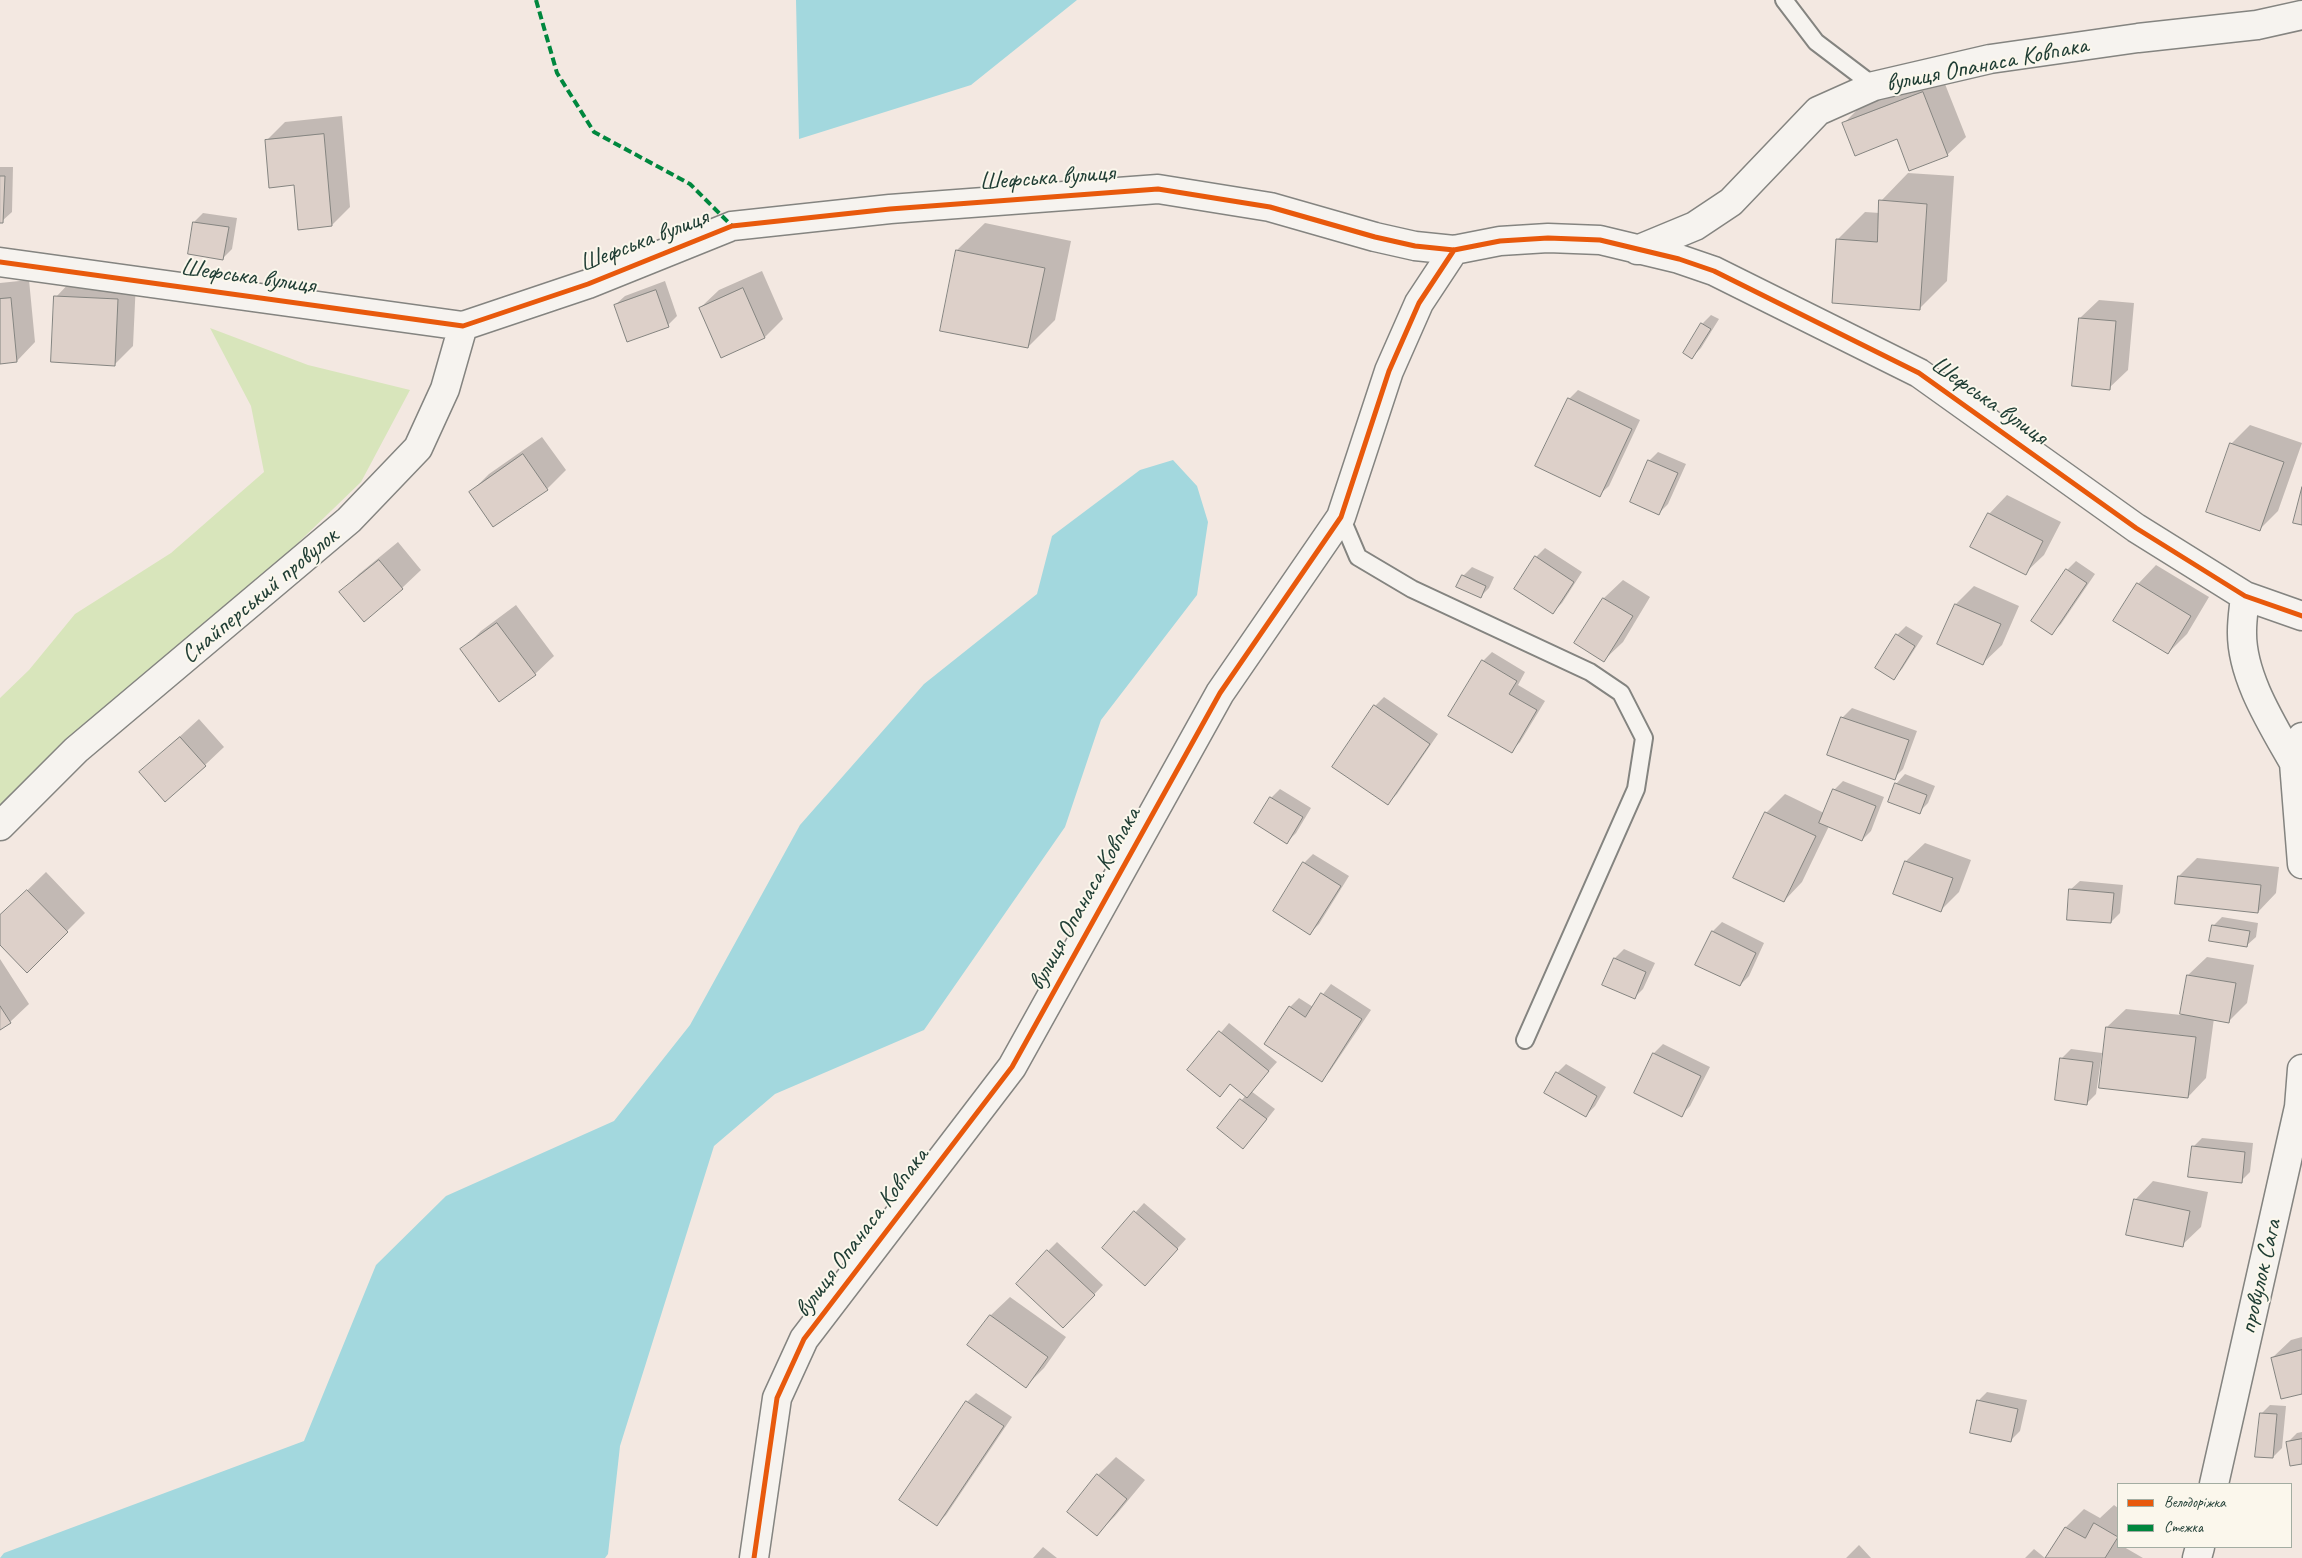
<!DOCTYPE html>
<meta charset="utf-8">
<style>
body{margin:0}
#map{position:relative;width:2302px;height:1558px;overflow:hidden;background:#f3e8e1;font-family:Caveat,sans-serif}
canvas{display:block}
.legend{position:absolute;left:2117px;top:1483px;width:175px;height:65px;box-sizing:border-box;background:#fbf7ec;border:1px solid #a3ada2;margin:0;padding:6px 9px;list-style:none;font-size:15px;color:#1f3d34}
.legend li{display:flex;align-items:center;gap:10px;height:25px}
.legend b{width:25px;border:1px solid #a3ada2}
</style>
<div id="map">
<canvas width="2302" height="1558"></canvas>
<ul class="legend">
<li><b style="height:6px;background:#e8590c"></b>Велодоріжка</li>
<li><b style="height:6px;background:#00873e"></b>Стежка</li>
</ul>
</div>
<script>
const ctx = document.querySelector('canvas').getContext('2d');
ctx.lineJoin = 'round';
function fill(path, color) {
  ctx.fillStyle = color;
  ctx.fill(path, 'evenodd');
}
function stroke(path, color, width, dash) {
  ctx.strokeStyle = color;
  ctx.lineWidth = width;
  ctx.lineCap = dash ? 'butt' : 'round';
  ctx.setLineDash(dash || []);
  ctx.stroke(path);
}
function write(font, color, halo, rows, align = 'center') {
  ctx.font = font + ' Caveat,sans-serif';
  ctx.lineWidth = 4;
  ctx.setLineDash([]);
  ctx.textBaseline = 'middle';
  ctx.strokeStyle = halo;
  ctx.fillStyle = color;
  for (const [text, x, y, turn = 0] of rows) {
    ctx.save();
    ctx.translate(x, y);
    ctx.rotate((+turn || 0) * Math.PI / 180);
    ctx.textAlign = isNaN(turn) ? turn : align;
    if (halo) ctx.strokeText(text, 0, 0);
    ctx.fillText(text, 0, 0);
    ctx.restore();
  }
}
const green = new Path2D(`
 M210,328L308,365L410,390L361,482L212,626L0,810V698L29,670L75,614L171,553L264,472L251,406Z`);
const water = new Path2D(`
 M796,0H1077L971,85L799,139Z
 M1173,460L1197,486L1208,522L1197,595L1101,720L1065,827L924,1030L775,1094L714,1146L620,1446L608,1554L605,1558H0L4,1553L304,1441L376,1265L446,1196L614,1121L690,1025L800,825L924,684L1037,594L1052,536L1140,470Z`);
const shadow = new Path2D(`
 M1941,74L1966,137L1947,155L1898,138L1843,124L1862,105Z
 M342,116L350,207L332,225L295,183L266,141L285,122Z
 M0,167H13L12,212L2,221H0Z
 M1908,173L1954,176L1947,281L1919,309L1838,239L1865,212L1880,213L1881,201Z
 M203,213L237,218L232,249L223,258L194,222Z
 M985,223L1071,241L1055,320L1028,347L957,250Z
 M762,271L783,319L765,337L700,308L719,290Z
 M74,278L136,281L133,346L115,364L56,297Z
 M29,280L35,342L17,361L0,363V283Z
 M665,281L677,316L668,325L615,305L625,296Z
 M2099,300L2134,303L2128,370L2109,388L2080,318Z
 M1711,315L1719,319L1701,348L1692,357L1684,352L1702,324Z
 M1578,390L1640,420L1609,486L1599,495L1569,399Z
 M2250,425L2302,443L2278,511L2260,529L2231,444Z
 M542,437L566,470L547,489L470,493L489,474Z
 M1658,452L1686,464L1668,504L1659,513L1649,461Z
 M2007,495L2061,522L2044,555L2025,573L1989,514Z
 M398,542L421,570L402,588L341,592L359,574Z
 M1545,548L1582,572L1562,603L1553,612L1536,557Z
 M2076,561L2095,574L2061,624L2052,633L2067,570Z
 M2156,565L2209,597L2187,634L2168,653L2115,621L2138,584Z
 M1472,567L1494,577L1489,588L1480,597L1463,576Z
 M1623,580L1650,597L1623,642L1604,660L1576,642L1604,598Z
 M1974,586L2019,606L2002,645L1983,663L1956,604Z
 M516,605L554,656L535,674L462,650L481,631Z
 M1906,626L1923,636L1902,669L1893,678L1897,635Z
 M1492,652L1525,672L1518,685L1545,701L1520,742L1511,751L1483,661Z
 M1384,697L1438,734L1397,794L1388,803L1375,706Z
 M1852,708L1917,731L1903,769L1894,778L1829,754L1843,717Z
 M199,719L224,747L205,765L141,772Z
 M1905,774L1935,786L1928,803L1919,812L1896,784Z
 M1843,781L1884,797L1871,831L1862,840L1829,826L1802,882L1784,901L1766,813L1785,794L1824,813L1834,790Z
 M1280,789L1311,808L1296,833L1287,842L1271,798Z
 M1925,843L1971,860L1959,892L1941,910L1895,894L1906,861Z
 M1313,854L1349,876L1319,924L1310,933L1274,910L1304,863Z
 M2197,858L2279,867L2276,893L2258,912L2179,876Z
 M46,872L85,913L27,971L0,943V917Z
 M2080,881L2123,885L2120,913L2111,922L2070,890Z
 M2222,917L2258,923L2256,937L2246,946L2213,926Z
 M1722,922L1764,943L1749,976L1740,985L1713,931Z
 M1624,949L1655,963L1643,989L1634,998L1604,984L1615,958Z
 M2207,957L2254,965L2247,1003L2229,1021L2214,1018L2206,1078L2188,1097L2107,1027L2126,1009L2181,1015L2188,975Z
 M0,959L29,1004L10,1022L0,1029Z
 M1331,984L1371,1010L1330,1071L1321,1080L1290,1007L1299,998L1313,1007Z
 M1229,1023L1277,1062L1251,1091L1275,1109L1252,1138L1219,1128L1246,1095L1231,1083L1220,1095L1189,1070Z
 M1663,1044L1710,1067L1690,1106L1681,1115L1635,1093L1654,1053Z
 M2071,1049L2102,1053L2096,1094L2087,1103L2062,1058Z
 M1566,1064L1606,1087L1595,1106L1586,1115L1557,1073Z
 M2202,1138L2253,1143L2250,1172L2241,1181L2193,1147Z
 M2153,1181L2208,1192L2201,1227L2182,1245L2135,1200Z
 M1144,1203L1186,1239L1145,1285L1103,1248Z
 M1057,1242L1103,1285L1072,1318L1048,1251Z
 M1010,1297L1066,1337L1044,1368L1026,1386L969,1345L991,1315Z
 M2302,1337V1392L2272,1358L2291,1340Z
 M1987,1392L2027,1400L2020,1431L2011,1440L1978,1401Z
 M976,1393L1012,1417L946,1515L937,1524L967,1402Z
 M2270,1405L2286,1406L2282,1448L2273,1457L2261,1414Z
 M2302,1432V1463L2288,1442L2297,1433Z
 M1116,1457L1145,1480L1115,1516L1097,1534L1098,1475Z
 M2114,1505L2118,1508V1547H2124L2143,1558H2047L2066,1527L2084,1509L2100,1518Z
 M1859,1545L1871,1558H1846Z
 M1043,1547L1057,1558H1033Z
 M2034,1549L2045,1558H2025Z`);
const building = new Path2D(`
 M1923,92L1948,156L1909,171L1897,139L1855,156L1842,123Z
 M324,134L332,226L298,230L294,185L269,188L265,140Z
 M0,176H5L3,223H0Z
 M1879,200L1927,204L1920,310L1832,303L1836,239L1877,242Z
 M193,222L229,227L223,260L188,254Z
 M956,250L1045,268L1028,348L940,331Z
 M743,288L765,338L721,358L699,308Z
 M656,290L669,327L627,342L614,305Z
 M54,296L118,299L115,366L51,362Z
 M11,298L17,362L0,364V299Z
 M2079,318L2116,321L2110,390L2072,386Z
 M1701,323L1711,329L1692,359L1683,353Z
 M1568,398L1632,429L1600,497L1535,466Z
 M2230,443L2284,462L2260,531L2206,512Z
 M523,454L548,490L493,527L469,492Z
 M1648,460L1678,473L1659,515L1630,502Z
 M2302,487V525L2293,523Z
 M1988,513L2043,541L2026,575L1970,547Z
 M1535,556L1574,582L1553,614L1514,589Z
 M379,560L403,589L364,622L339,592Z
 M2066,569L2087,583L2052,635L2031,621Z
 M1462,575L1486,586L1481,598L1456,587Z
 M2137,583L2191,616L2168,654L2113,621Z
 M1603,598L1633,616L1604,662L1574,643Z
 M1955,604L2001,624L1983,665L1937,644Z
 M497,623L536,675L499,702L460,649Z
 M1896,634L1915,646L1894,680L1875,668Z
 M1482,660L1517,681L1509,694L1537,710L1512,753L1448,716Z
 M1374,705L1430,744L1388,805L1332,767Z
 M1841,717L1909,740L1895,780L1827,755Z
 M180,737L206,766L165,802L139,772Z
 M1895,783L1927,795L1920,814L1888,802Z
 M1833,789L1876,806L1862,841L1819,823Z
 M1270,797L1303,817L1287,844L1254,823Z
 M1765,812L1816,836L1784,902L1733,878Z
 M1905,861L1953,878L1941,912L1893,894Z
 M1303,862L1341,886L1310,935L1273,911Z
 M2178,876L2261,885L2258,913L2175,904Z
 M2069,889L2114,893L2111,923L2067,920Z
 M27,890L68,932L27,973L0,945V915Z
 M2212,925L2250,931L2247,947L2209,941Z
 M1712,931L1756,953L1740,986L1695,965Z
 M1614,958L1646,972L1635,999L1602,985Z
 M2187,975L2236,983L2229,1023L2180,1014Z
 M1321,993L1362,1019L1322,1082L1264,1044L1289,1006L1305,1017Z
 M0,1006L11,1023L0,1030Z
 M2106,1027L2196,1037L2188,1098L2099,1088Z
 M1219,1031L1269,1071L1247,1098L1230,1084L1220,1097L1187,1070Z
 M1653,1053L1701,1076L1682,1117L1634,1093Z
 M2060,1058L2093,1062L2087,1105L2055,1100Z
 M1556,1072L1597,1096L1586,1117L1544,1093Z
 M1240,1099L1267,1119L1243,1149L1217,1128Z
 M2192,1146L2245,1152L2242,1183L2188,1177Z
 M2134,1199L2190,1211L2183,1247L2126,1235Z
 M1134,1211L1178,1249L1145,1286L1102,1248Z
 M1047,1250L1095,1295L1063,1328L1016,1284Z
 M990,1315L1048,1357L1026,1388L967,1345Z
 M2302,1350V1394L2281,1399L2271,1358Z
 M1977,1400L2018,1409L2011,1442L1970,1433Z
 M966,1401L1004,1426L937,1526L899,1500Z
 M2260,1413L2277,1414L2273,1458L2255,1457Z
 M2302,1439V1464L2290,1466L2286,1442Z
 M1097,1474L1127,1499L1097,1536L1067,1512Z
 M2094,1523L2118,1537L2105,1558H2045L2065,1527L2085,1538Z`);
const lane = new Path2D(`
 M1784,0L1816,42L1874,86
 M1341,517L1358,557L1412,589L1590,672L1621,693L1644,738L1636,789L1525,1040`);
const street = new Path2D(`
 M1637,250L1695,226L1731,202L1818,111L1874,86L1990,59L2138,38L2257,25L2302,15
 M0,262L463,326L588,284L732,226L890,209L1158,189L1270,207L1375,237L1415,246L1454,250L1500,241L1548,238L1600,240L1679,259L1714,271L1919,373L2136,528L2245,596L2302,616
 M2245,596C2244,607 2242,619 2242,631C2241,676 2272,724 2294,763
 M2302,737L2294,763L2302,864
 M0,826L76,750L349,520L418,448L445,389L463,326
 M2214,1484L2299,1107L2302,1069
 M754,1558L777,1398L804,1339L1012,1067L1220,693L1341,517L1389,371L1419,303L1454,250
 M2197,1558L2200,1547`);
const quiet = new Path2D(`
 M536,0L557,73L594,132L690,184L732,226`);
const cycleway = new Path2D(`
 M0,262L463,326L588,284L732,226L890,209L1158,189L1270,207L1375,237L1415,246L1454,250L1500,241L1548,238L1600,240L1679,259L1714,271L1919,373L2136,528L2245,596L2302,616
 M754,1558L777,1398L804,1339L1012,1067L1220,693L1341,517L1389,371L1419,303L1454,250`);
const streetNames = [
 ["вулиця Опанаса Ковпака",1987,65,-11],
 ["Шефська вулиця",1047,178,-4],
 ["Шефська вулиця",644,241,-21],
 ["Шефська вулиця",248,277,8],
 ["Шефська вулиця",1989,401,35],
 ["Снайперський провулок",260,596,-40],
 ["вулиця Опанаса Ковпака",1085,899,-61],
 ["вулиця Опанаса Ковпака",862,1233,-53],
 ["провулок Сага",2261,1277,-77]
];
fill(green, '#d8e5bb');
fill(water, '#a3d8de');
fill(shadow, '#0003');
fill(building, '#ddd0c9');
stroke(building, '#848480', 1);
stroke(lane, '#848480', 20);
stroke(street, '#848480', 31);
stroke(lane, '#f6f3ef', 16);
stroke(street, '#f6f3ef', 28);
stroke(quiet, '#00873e', 4, [8, 4]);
stroke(cycleway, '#e8590c', 5);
write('25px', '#1f3d34', '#fbf7ec', streetNames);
</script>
